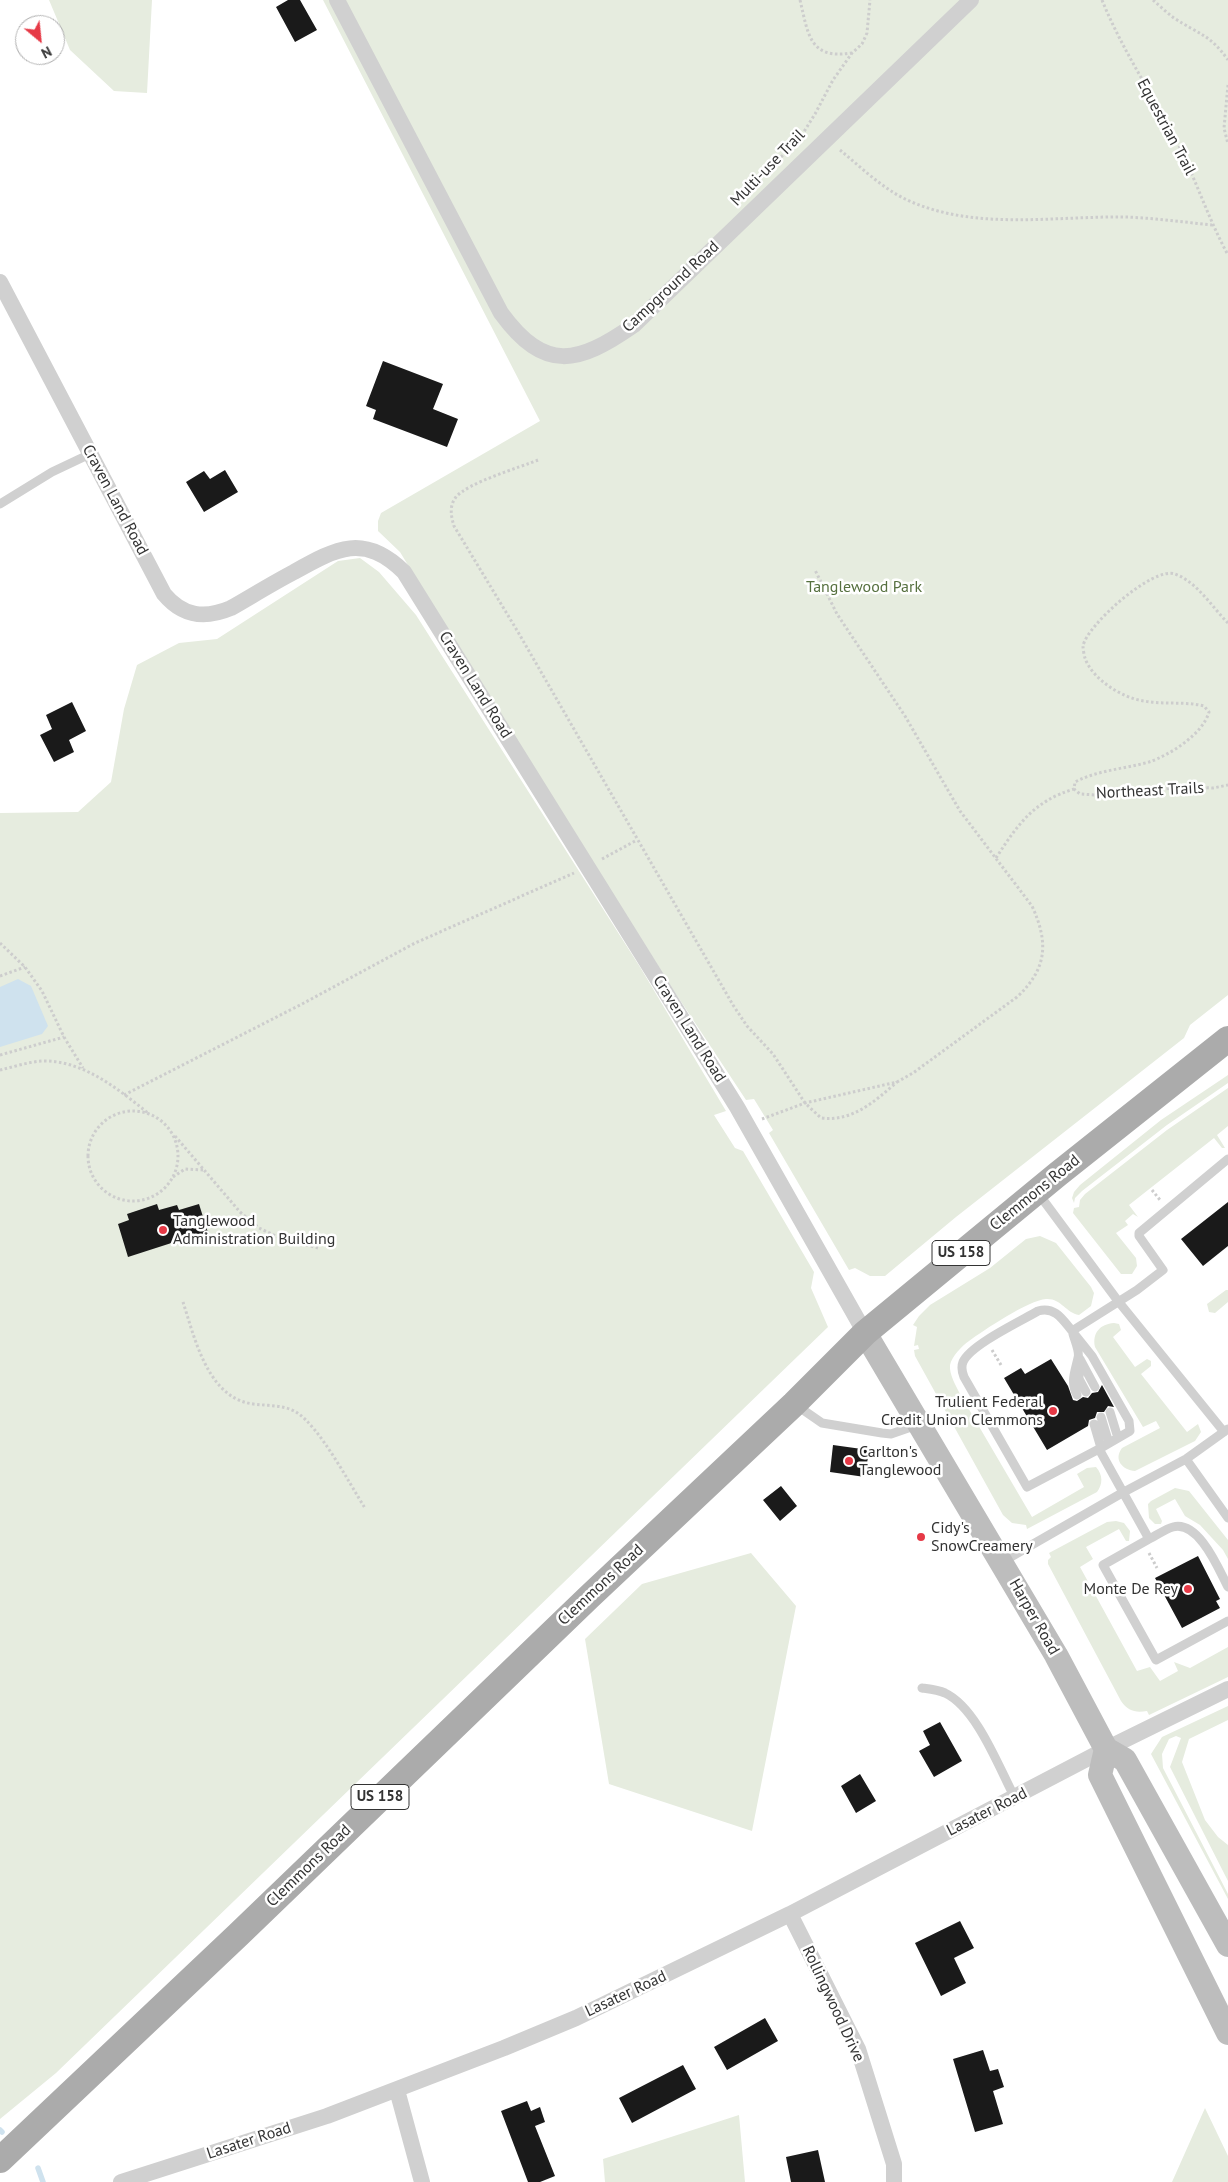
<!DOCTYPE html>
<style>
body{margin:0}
#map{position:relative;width:1228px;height:2182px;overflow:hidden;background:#fff;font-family:"PT Sans",sans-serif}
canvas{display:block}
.north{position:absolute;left:15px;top:15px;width:50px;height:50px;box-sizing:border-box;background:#fff;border:1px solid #adadad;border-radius:50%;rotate:152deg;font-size:14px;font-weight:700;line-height:20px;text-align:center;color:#333}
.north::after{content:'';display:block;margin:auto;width:18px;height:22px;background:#e63946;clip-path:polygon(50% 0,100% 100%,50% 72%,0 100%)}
</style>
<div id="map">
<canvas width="1228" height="2182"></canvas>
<div class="north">N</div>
</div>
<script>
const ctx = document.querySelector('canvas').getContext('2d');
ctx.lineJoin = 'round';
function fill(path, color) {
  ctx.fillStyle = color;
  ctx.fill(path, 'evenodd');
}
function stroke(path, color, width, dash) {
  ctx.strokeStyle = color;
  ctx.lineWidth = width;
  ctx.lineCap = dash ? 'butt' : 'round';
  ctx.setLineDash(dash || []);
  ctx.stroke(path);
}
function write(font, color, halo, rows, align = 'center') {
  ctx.font = font + ' "PT Sans",sans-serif';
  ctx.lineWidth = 5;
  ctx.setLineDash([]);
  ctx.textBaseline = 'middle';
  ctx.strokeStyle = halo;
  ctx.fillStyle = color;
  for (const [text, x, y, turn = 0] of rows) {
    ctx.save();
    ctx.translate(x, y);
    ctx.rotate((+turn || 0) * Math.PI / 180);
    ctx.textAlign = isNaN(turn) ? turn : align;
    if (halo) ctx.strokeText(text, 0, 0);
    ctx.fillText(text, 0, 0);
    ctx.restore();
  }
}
const green = new Path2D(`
 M49,0H152L147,93L114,91L70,50Z
 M323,0H1228V995L1190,1025L1184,1038L956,1217L885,1276H870L855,1268L849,1270L769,1133L773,1130L754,1099L746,1100L672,988L456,644L400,552L378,531V521L381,513L540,421Z
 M360,558L379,572L416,615L640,967L726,1111L714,1115L735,1148L743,1151L814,1272L811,1288L828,1327L56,2073L0,2119V813L78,812L111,782L124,709L137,665L179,643L217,639L338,561Z
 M1228,1075V1083L1167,1125L1082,1191L1075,1198L1074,1203L1072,1198L1074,1192L1080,1185L1161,1120Z
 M1228,1088V1126L1217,1135L1225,1148H1222L1214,1138L1129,1205L1138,1217L1133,1214L1125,1221L1128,1225L1116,1233L1136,1258L1137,1266L1132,1274H1121L1073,1213L1074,1208L1079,1207L1080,1200L1085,1194L1167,1130Z
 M1040,1236L1056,1243L1091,1287L1094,1293L1091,1306L1079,1315C1066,1313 1061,1298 1046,1299C1029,1300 984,1330 969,1341C962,1346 952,1356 950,1365C949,1374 956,1386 960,1394L1032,1517L1084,1487L1077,1474L1087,1468L1096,1467C1103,1475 1103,1484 1097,1492L1027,1529L1026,1525L1012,1523L1003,1515L915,1356L914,1350L919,1349L918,1345L914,1346L917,1327L913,1325L919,1316L930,1305L990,1268L1026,1239Z
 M1226,1290H1228V1302L1215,1313L1209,1312L1207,1304Z
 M1114,1323L1119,1324L1121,1330L1113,1337L1135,1367L1147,1359L1151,1361V1366L1141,1374L1187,1432L1198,1424L1201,1432L1195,1441L1135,1471C1123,1470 1113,1460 1122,1448L1160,1428L1156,1421L1143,1427L1095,1347C1092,1333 1100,1324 1114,1323Z
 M1175,1488L1189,1491L1228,1540V1559L1223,1550L1200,1525L1185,1516L1175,1499L1156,1509L1162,1521L1161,1524H1155L1149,1518L1148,1504L1151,1501Z
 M1116,1521L1124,1523L1130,1531L1129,1541H1126L1119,1529L1086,1547L1093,1559L1080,1567L1137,1671L1150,1667L1160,1681L1178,1671L1174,1662L1190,1668L1228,1647V1677L1149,1715L1147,1711C1135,1713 1128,1711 1121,1701L1048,1564V1560L1051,1557L1049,1553L1107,1522Z
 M751,1553L796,1606L752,1831L609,1784L585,1639L642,1584Z
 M1228,1706V1720L1189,1739L1182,1762L1205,1820L1218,1837L1228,1845V1881L1170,1767L1181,1738L1176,1736L1169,1739L1162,1754L1163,1768L1228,1894V1899L1151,1754L1162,1737Z
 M1205,2108L1228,2156V2182H1172Z
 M739,2115L745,2182H605L603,2159Z`);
const water = new Path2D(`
 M18,979L31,986L48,1026L42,1034L0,1047V987Z`);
const stream = new Path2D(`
 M0,2130L2,2132
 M38,2168L43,2182`);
const building = new Path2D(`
 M288,0H300L317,30L295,42L276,7Z
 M383,361L443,384L433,409L458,419L447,447L373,419L376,410L366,406Z
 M225,470L238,492L204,512L186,482L204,471L210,479Z
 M72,702L86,731L69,740L74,752L54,762L40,735L52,729L46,715Z
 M1228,1202V1246L1203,1266L1181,1239Z
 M157,1204L159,1210L177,1205L179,1210L199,1204L209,1236L192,1242L190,1237L128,1257L118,1224L129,1220L127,1214Z
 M1051,1359L1068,1386L1073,1400L1077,1401L1083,1397L1088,1398L1092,1393L1098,1392L1102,1385L1114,1407L1108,1406L1104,1412H1097L1095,1418L1089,1420L1088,1426L1047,1450L1004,1378L1021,1368L1025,1374Z
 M833,1445L869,1450L865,1477L830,1472Z
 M781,1486L797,1506L780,1521L763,1500Z
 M1198,1556L1220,1599L1216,1601L1220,1608L1182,1628L1155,1578Z
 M940,1722L962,1761L934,1777L919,1751L930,1745L923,1731Z
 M860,1774L876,1801L856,1813L841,1786Z
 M960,1921L974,1948L954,1958L966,1983L941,1996L915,1943Z
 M765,2018L778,2041L727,2070L714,2047Z
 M983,2050L990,2071L998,2069L1004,2087L993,2091L1003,2124L975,2132L953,2059Z
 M683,2065L696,2089L632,2123L619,2098Z
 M527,2101L531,2111L540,2107L545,2122L535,2126L555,2176L540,2182H528L501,2111Z
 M818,2150L825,2182H791L786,2157Z`);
const path = new Path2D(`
 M800,0C808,33 809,60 851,53
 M1102,0C1123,52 1155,98 1180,148C1197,183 1209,220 1228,255
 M1153,0C1160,6 1167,13 1174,18C1198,34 1210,34 1228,60
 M1228,85L1224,128L1228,144
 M840,150C863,169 886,192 914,203C980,230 1055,216 1125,217C1154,218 1183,222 1212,225
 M781,157L800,138L815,114L833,80L852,53L862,44L867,33L870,0
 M538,460C521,467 467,483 456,497C449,506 451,516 454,526L518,632L733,1005L747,1026L773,1054L805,1103L821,1118C853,1122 875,1101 897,1082
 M1228,623C1212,607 1197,582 1175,574C1153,566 1087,625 1083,646C1083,649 1084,655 1085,658C1092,679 1122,698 1144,701C1164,705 1184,701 1204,706L1209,712C1203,734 1170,755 1149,762C1124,769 1098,770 1075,782L1074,789L1080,794L1096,795L1185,787L1213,788L1228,785
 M996,858C1018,824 1034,801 1074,789
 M602,859L637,840
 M0,943L25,967L42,991L64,1037L83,1068
 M0,976L25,967
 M0,1055L64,1037
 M0,1070C13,1067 28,1062 42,1061C83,1060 118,1089 148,1113
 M124,1095L302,1004L415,943L574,873
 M88 1156a45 45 0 1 1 90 0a45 45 0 1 1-90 0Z
 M762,1119L805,1103L897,1082L913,1073L1017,997C1047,969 1049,943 1032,906L960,811L905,716L837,614L815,570
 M175,1136L240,1212L259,1228L278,1237L318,1248
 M173,1177L185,1169L205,1170
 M1152,1190L1160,1200
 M183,1302C194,1336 206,1390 244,1402C260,1407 281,1403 296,1412C320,1427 349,1483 365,1508
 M992,1350L1001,1365
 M1149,1553L1157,1568`);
const lane = new Path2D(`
 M0,504L52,472L90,454
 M1228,1159L1139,1233V1236L1163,1270L1137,1290L1072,1331C1063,1320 1055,1306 1038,1311C1021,1321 970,1345 963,1362C961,1367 962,1372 964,1377L1027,1487L1099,1449L1149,1539L1103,1565L1156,1660L1228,1621
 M1038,1193L1118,1301L1224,1432
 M1072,1331L1092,1356L1129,1421L1130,1431L1099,1449
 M1073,1334C1075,1341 1080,1352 1078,1358C1075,1372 1070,1382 1077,1395
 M1080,1359L1095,1387
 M1079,1367V1379L1086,1392
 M796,1405L822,1423L882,1433L891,1434L917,1425
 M1110,1412L1118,1438
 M1101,1417L1109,1443
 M1094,1424L1101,1448
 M1186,1459L1228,1518
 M1149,1539C1156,1536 1165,1529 1173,1527C1199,1520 1219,1570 1228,1587
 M1002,1562L1122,1493L1186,1459L1228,1429
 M922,1688C929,1689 938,1690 945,1693C977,1708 999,1768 1015,1798`);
const street = new Path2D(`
 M337,0L501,313C545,373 578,364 634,325L971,0
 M0,282L164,594C183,617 205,619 231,608C252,596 273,583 294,572C337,548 364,533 404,572L737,1107L865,1333
 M790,1914L858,2049L894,2164V2182
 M397,2090L422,2182
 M121,2182L327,2116L504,2048L576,2018L790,1914L1106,1749L1228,1689`);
const secondary = new Path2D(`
 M865,1333L1056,1655L1106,1749L1125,1760L1228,1945
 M1106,1749L1100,1775L1228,2033`);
const primary = new Path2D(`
 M0,2160L238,1935L589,1597L794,1404L865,1333L1058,1174L1228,1039`);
const markers = [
 [163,1230,5,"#e63946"],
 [1053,1411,5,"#e63946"],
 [849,1461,5,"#e63946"],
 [921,1537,5,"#e63946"],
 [1188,1589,5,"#e63946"]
];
const shields = [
 [961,1253,58],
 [380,1797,58]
];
const shieldNames = [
 ["US 158",961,1253],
 ["US 158",380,1797]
];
const streetNames = [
 ["Equestrian Trail",1166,127,62],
 ["Multi-use Trail",768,168,-46],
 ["Campground Road",671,287,-43],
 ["Craven Land Road",115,500,62],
 ["Craven Land Road",475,685,58],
 ["Northeast Trails",1150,791,-3],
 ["Craven Land Road",689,1029,58],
 ["Clemmons Road",1035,1193,-39],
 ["Clemmons Road",601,1585,-43],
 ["Harper Road",1034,1617,60],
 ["Lasater Road",987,1812,-27],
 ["Clemmons Road",309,1866,-44],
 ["Lasater Road",626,1994,-25],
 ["Rollingwood Drive",833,2004,65],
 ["Lasater Road",249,2141,-18]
];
const parkNames = [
 ["Tanglewood Park",864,587]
];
const poiNames = [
 ["Tanglewood",173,1221],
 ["Administration Building",173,1239],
 ["Trulient Federal",1043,1402,"right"],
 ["Credit Union Clemmons",1043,1420,"right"],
 ["Carlton's",859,1452],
 ["Tanglewood",859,1470],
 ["Cidy's",931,1528],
 ["SnowCreamery",931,1546],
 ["Monte De Rey",1178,1589,"right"]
];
fill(green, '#e6ecdf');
fill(water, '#cfe2ee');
stroke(stream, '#cfe2ee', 5.5);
fill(building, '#1a1a1a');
stroke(path, '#cdcdcd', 3, [2.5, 2.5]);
stroke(lane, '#d0d0d0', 9);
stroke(street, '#d0d0d0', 16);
stroke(secondary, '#bdbdbd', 24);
stroke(primary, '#ababab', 26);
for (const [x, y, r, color] of markers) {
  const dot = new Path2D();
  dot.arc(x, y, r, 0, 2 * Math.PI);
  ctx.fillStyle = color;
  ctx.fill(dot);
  stroke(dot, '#fff', 2);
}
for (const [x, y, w] of shields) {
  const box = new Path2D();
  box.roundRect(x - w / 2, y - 12.5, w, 25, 4);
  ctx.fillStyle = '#fff';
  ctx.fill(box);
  stroke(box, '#333', 1);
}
write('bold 15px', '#333', null, shieldNames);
write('16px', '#333', '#fff', streetNames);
write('16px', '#56703f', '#fff', parkNames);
write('16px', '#333', '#fff', poiNames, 'left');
</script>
